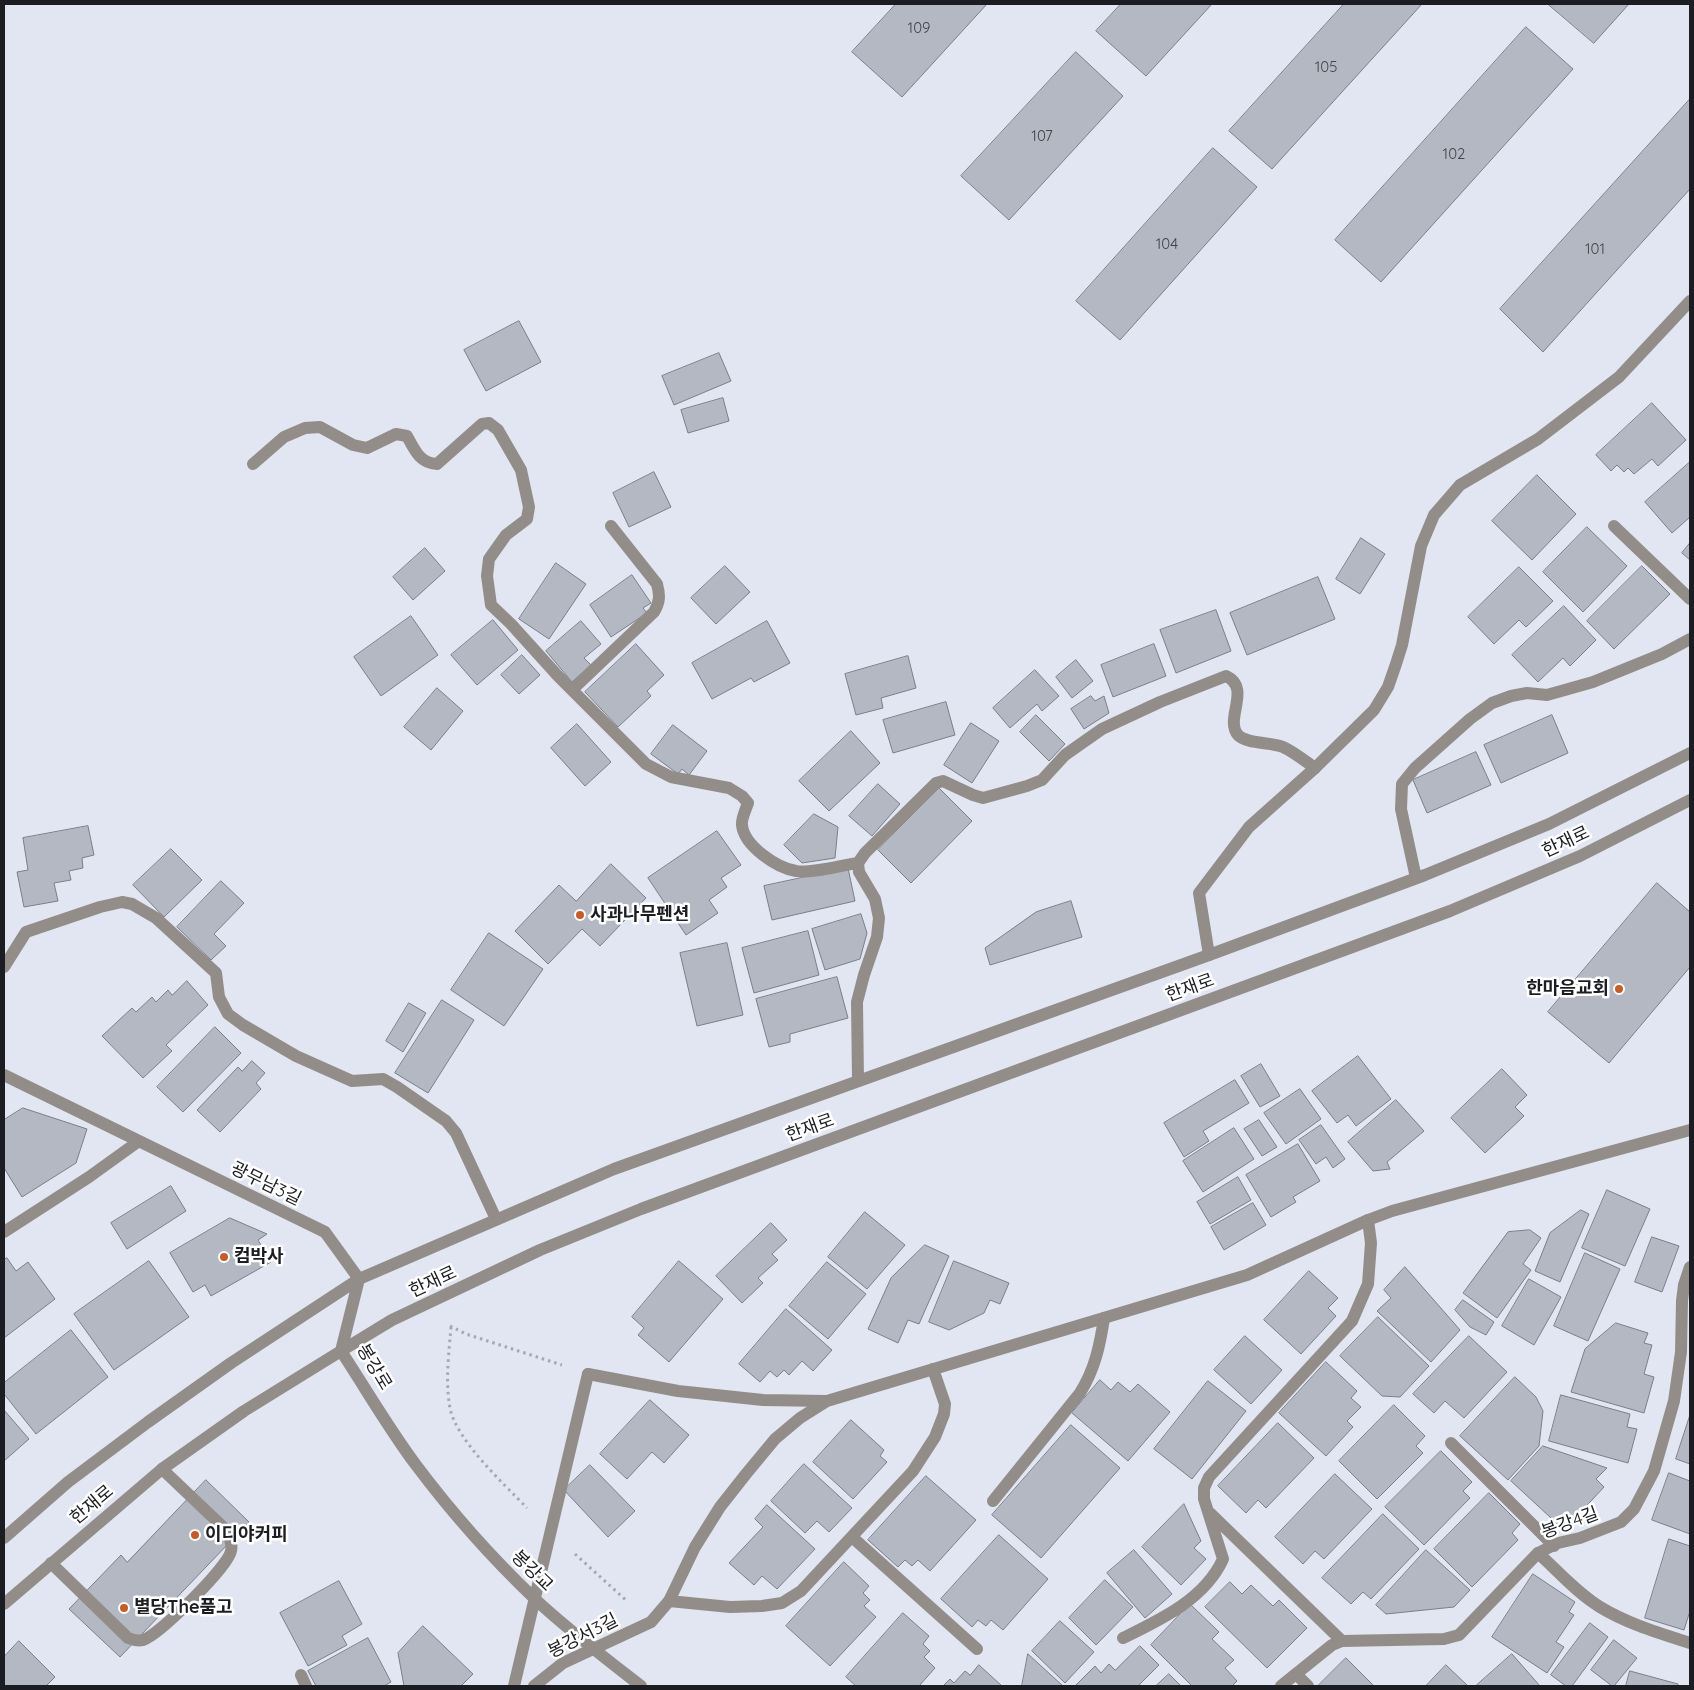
<!DOCTYPE html>
<meta charset="utf-8">
<style>
body{margin:0}
#map{position:relative;width:1694px;height:1690px;overflow:hidden;background:#e2e6f2;font-family:Quicksand,sans-serif}
canvas{display:block}
.frame{position:absolute;inset:0;border:5px solid #1c1d22;pointer-events:none}
</style>
<div id="map">
<canvas width="1694" height="1690"></canvas>
<div class="frame"></div>
</div>
<script>
const ctx = document.querySelector('canvas').getContext('2d');
ctx.lineJoin = 'round';
function fill(path, color) {
  ctx.fillStyle = color;
  ctx.fill(path, 'evenodd');
}
function stroke(path, color, width, dash) {
  ctx.strokeStyle = color;
  ctx.lineWidth = width;
  ctx.lineCap = dash ? 'butt' : 'round';
  ctx.setLineDash(dash || []);
  ctx.stroke(path);
}
function write(font, color, halo, rows, align = 'center') {
  ctx.font = font + ' Quicksand,"Noto Sans KR",sans-serif';
  ctx.lineWidth = 5;
  ctx.setLineDash([]);
  ctx.textBaseline = 'middle';
  ctx.strokeStyle = halo;
  ctx.fillStyle = color;
  for (const [text, x, y, turn = 0] of rows) {
    ctx.save();
    ctx.translate(x, y);
    ctx.rotate((+turn || 0) * Math.PI / 180);
    ctx.textAlign = isNaN(turn) ? turn : align;
    if (halo) ctx.strokeText(text, 0, 0);
    ctx.fillText(text, 0, 0);
    ctx.restore();
  }
}
const building = new Path2D(`
 M896,4H987L902,97L852,52Z
 M1121,4H1212L1146,76L1096,31Z
 M1344,4H1422L1272,169L1229,131Z
 M1548,4H1629L1594,43Z
 M1526,27L1573,69L1381,282L1335,240Z
 M1076,52L1123,96L1009,220L961,176Z
 M1690,99V189L1543,352L1500,309Z
 M1213,148L1257,187L1120,340L1076,301Z
 M519,321L541,362L486,391L464,350Z
 M719,353L731,381L674,405L662,376Z
 M723,398L729,421L688,433L681,410Z
 M1652,403L1686,440L1658,466L1652,459L1634,474L1628,468L1624,472L1617,465L1611,471L1596,455Z
 M1690,462V517L1672,533L1645,502Z
 M654,472L671,507L629,527L613,493Z
 M1537,475L1576,514L1532,560L1492,521Z
 M1587,527L1627,566L1583,612L1543,572Z
 M1361,538L1385,554L1360,594L1336,579Z
 M1690,543V560L1682,553Z
 M425,548L445,571L413,600L393,577Z
 M556,563L586,584L549,639L519,619Z
 M725,566L750,592L716,624L691,598Z
 M1642,566L1670,594L1614,649L1587,621Z
 M1519,567L1553,601L1526,627L1519,620L1494,644L1468,617Z
 M632,575L651,603L643,608L647,613L611,637L590,605Z
 M1318,577L1335,619L1247,655L1230,613Z
 M1564,606L1596,640L1570,666L1563,658L1538,682L1512,655Z
 M1216,610L1231,651L1176,673L1160,630Z
 M411,616L438,655L381,696L354,657Z
 M493,620L518,650L477,685L451,655Z
 M581,621L601,644L584,658L591,665L572,682L546,651Z
 M767,621L790,663L754,682L751,678L712,699L692,663Z
 M636,644L664,675L647,691L651,696L618,727L585,692Z
 M1154,644L1166,676L1113,697L1101,665Z
 M522,655L540,675L519,694L501,675Z
 M908,656L916,688L881,698L883,708L856,715L845,674Z
 M1076,660L1093,681L1072,698L1056,677Z
 M1035,670L1059,696L1042,711L1037,704L1010,728L993,708Z
 M437,688L463,711L431,750L404,727Z
 M1091,696L1095,701L1104,696L1109,713L1084,729L1071,709Z
 M946,702L955,735L893,753L883,720Z
 M1036,715L1065,744L1049,761L1020,732Z
 M1552,715L1568,753L1501,783L1484,745Z
 M971,723L999,741L972,783L944,765Z
 M577,724L611,762L585,786L551,748Z
 M673,725L707,751L689,775L682,769L678,774L651,754Z
 M851,731L880,763L829,811L799,781Z
 M1476,752L1491,785L1427,813L1413,780Z
 M878,784L900,804L872,836L849,816Z
 M939,788L972,821L911,883L878,850Z
 M814,814L838,827L835,858L802,863L784,845Z
 M88,826L94,855L82,858L83,868L69,871L71,880L54,883L58,901L24,907L17,872L28,870L23,838Z
 M717,831L741,865L721,878L727,887L709,900L718,913L686,935L648,878Z
 M171,849L202,880L164,917L133,885Z
 M611,864L646,898L600,946L582,929L548,964L515,931L559,885L576,901Z
 M848,868L855,901L772,920L764,886Z
 M221,881L244,903L214,934L226,946L211,960L177,927Z
 M1657,883L1690,912V967L1609,1063L1548,1012Z
 M1071,901L1082,937L990,965L985,948L1036,912Z
 M861,914L867,933L860,959L825,970L812,929Z
 M808,931L819,975L754,993L742,948Z
 M489,933L543,969L504,1026L451,990Z
 M727,943L743,1015L697,1026L680,953Z
 M837,977L848,1018L790,1034V1042L769,1047L756,999Z
 M187,981L208,1005L166,1045L172,1051L143,1078L102,1036L132,1008L136,1012L152,997L156,1002L168,990L172,995Z
 M442,1000L474,1020L428,1093L395,1073Z
 M409,1003L426,1013L403,1052L386,1041Z
 M215,1027L241,1053L183,1112L157,1087Z
 M1358,1056L1391,1099L1356,1126L1348,1115L1337,1123L1312,1091Z
 M252,1061L265,1073L256,1083L261,1089L220,1132L197,1110L238,1067L242,1071Z
 M1261,1064L1280,1096L1260,1107L1241,1076Z
 M1502,1069L1527,1095L1515,1107L1524,1116L1485,1153L1451,1118Z
 M1235,1080L1249,1103L1203,1131L1209,1141L1184,1157L1164,1123Z
 M1300,1089L1321,1119L1286,1144L1264,1113Z
 M1396,1100L1424,1131L1387,1162L1390,1169L1373,1171L1348,1142Z
 M23,1108L87,1129L76,1163L22,1197L4,1168V1120Z
 M1259,1120L1277,1147L1262,1156L1244,1129Z
 M1321,1125L1345,1159L1333,1168L1326,1157L1316,1164L1299,1140Z
 M1234,1128L1254,1159L1203,1192L1183,1161Z
 M1298,1144L1320,1181L1293,1197L1296,1202L1271,1217L1246,1175Z
 M1238,1177L1251,1200L1210,1224L1197,1202Z
 M171,1186L186,1211L127,1249L111,1223Z
 M1607,1190L1650,1209L1625,1266L1582,1248Z
 M1253,1203L1266,1225L1224,1250L1211,1227Z
 M1581,1210L1589,1214L1560,1282L1535,1271L1550,1233Z
 M865,1212L905,1245L867,1289L828,1257Z
 M230,1218L267,1234L258,1240L271,1262L211,1296L205,1285L193,1292L170,1253Z
 M771,1223L787,1240L772,1254L778,1260L758,1278L763,1283L742,1303L716,1276Z
 M1530,1230L1541,1238L1523,1264L1531,1270L1497,1318L1463,1293L1508,1232Z
 M1652,1237L1679,1246L1662,1292L1635,1282Z
 M925,1245L949,1256L919,1324L908,1320L898,1343L868,1329L891,1278Z
 M1585,1253L1620,1269L1588,1341L1554,1326Z
 M7,1258L16,1271L28,1262L55,1299L4,1338V1260Z
 M149,1261L189,1317L114,1370L74,1314Z
 M679,1261L723,1299L669,1362L638,1335L644,1328L632,1317Z
 M954,1261L1009,1283L1000,1304L990,1300L984,1313L949,1330L929,1322Z
 M827,1262L866,1294L828,1339L789,1306Z
 M1405,1267L1460,1330L1431,1362L1377,1311L1391,1298L1384,1290Z
 M1309,1271L1338,1298L1328,1308L1336,1316L1301,1354L1264,1320Z
 M1529,1279L1561,1297L1534,1345L1502,1326Z
 M1463,1300L1494,1322L1486,1335L1470,1327L1455,1310Z
 M786,1309L832,1350L813,1371L802,1361L789,1375L784,1370L777,1377L770,1371L760,1382L739,1364Z
 M1378,1317L1429,1366L1400,1397L1382,1396L1340,1356Z
 M1616,1323L1648,1333L1644,1343L1652,1345L1644,1374L1654,1377L1644,1413L1571,1392L1585,1349Z
 M71,1330L108,1377L36,1434L4,1394V1383Z
 M1245,1336L1282,1370L1251,1404L1214,1370Z
 M1469,1336L1507,1372L1464,1418L1445,1401L1434,1413L1413,1394Z
 M1326,1362L1357,1391L1351,1398L1361,1407L1347,1421L1353,1427L1326,1456L1279,1413Z
 M1515,1377L1536,1397L1543,1411L1539,1446L1508,1480L1460,1436Z
 M1100,1380L1111,1390L1118,1382L1130,1392L1138,1384L1170,1412L1128,1461L1072,1413Z
 M1208,1381L1246,1411L1192,1479L1154,1449Z
 M1561,1395L1630,1414L1627,1427L1637,1429L1628,1463L1549,1441Z
 M650,1400L689,1435L664,1463L652,1452L627,1479L600,1454Z
 M1394,1405L1425,1436L1416,1446L1423,1453L1377,1499L1339,1461Z
 M4,1410L29,1439L4,1461Z
 M1690,1415V1464L1676,1459Z
 M851,1420L884,1450L880,1456L887,1462L853,1499L813,1462Z
 M1278,1423L1314,1458L1266,1508L1258,1500L1246,1513L1218,1486Z
 M1071,1425L1120,1468L1041,1558L992,1515Z
 M1543,1446L1607,1468L1596,1479L1604,1487L1564,1530L1511,1481Z
 M1441,1451L1472,1482L1463,1491L1470,1498L1424,1545L1385,1507Z
 M804,1464L852,1508L829,1532L817,1521L805,1533L771,1501Z
 M590,1465L635,1511L608,1537L564,1490Z
 M1669,1473L1690,1481V1534L1652,1520Z
 M1335,1474L1372,1509L1324,1559L1315,1551L1303,1564L1275,1537Z
 M926,1476L976,1520L930,1571L918,1560L912,1566L905,1560L898,1567L868,1540Z
 M206,1480L249,1522L120,1657L69,1609L121,1555L127,1562Z
 M1489,1493L1520,1524L1512,1533L1518,1540L1472,1587L1434,1549Z
 M1184,1504L1201,1541L1194,1548L1206,1559L1181,1585L1142,1547Z
 M767,1505L815,1549L777,1589L762,1576L754,1585L729,1563L763,1527L755,1519Z
 M1383,1514L1419,1549L1371,1599L1363,1592L1351,1604L1322,1578Z
 M999,1535L1048,1579L1003,1630L991,1620L986,1626L978,1620L972,1627L941,1599Z
 M1669,1539L1690,1546V1611L1684,1630L1645,1618Z
 M1134,1550L1172,1594L1145,1618L1107,1573Z
 M1426,1550L1470,1590L1454,1607L1386,1614L1376,1605Z
 M844,1562L869,1586L863,1593L870,1600L864,1606L876,1617L830,1666L786,1626Z
 M1533,1574L1575,1602L1569,1612L1574,1615L1556,1642L1564,1647L1547,1673L1492,1637Z
 M1105,1580L1133,1607L1096,1645L1069,1618Z
 M339,1581L362,1624L342,1636L347,1645L308,1666L280,1613Z
 M1230,1582L1242,1594L1251,1585L1273,1606L1279,1600L1307,1628L1267,1668L1205,1607Z
 M1190,1604L1219,1632L1212,1639L1234,1660L1225,1668L1237,1681L1232,1686H1192L1151,1645Z
 M903,1613L929,1636L923,1644L930,1651L924,1657L935,1668L919,1686H856L846,1677Z
 M1060,1621L1094,1652L1065,1683L1032,1651Z
 M1590,1623L1608,1637L1572,1686H1566L1551,1675Z
 M423,1626L473,1674L461,1686H404L398,1653Z
 M368,1638L391,1682L384,1686H316L308,1671Z
 M1614,1640L1637,1658L1614,1686H1612L1591,1670Z
 M19,1641L55,1677L46,1686H4V1657Z
 M1140,1646L1159,1665L1138,1686H1075L1095,1666L1101,1673L1109,1664L1115,1670Z
 M1028,1654L1063,1686H1022Z
 M1512,1654L1540,1686H1479L1477,1685Z
 M1346,1658L1374,1686H1320L1319,1685Z
 M979,1665L1002,1686H943L950,1679L954,1683L965,1671L970,1675Z
 M1446,1665L1468,1686H1426Z
 M1630,1671L1678,1684V1686H1626Z
 M1169,1674L1181,1686H1156Z`);
const path = new Path2D(`
 M450,1326L466,1334L562,1365
 M451,1327C449,1353 445,1381 450,1408C456,1440 504,1484 527,1508
 M575,1554L628,1602`);
const service = new Path2D(`
 M253,464L284,437L305,428L320,427L353,445L367,448L396,434L407,436C415,451 420,463 437,464L482,424L489,423L498,430L521,470L529,507L527,519L506,535L489,559L487,576L491,605L511,624L558,676L646,764L671,777L729,788L742,796L748,803C746,809 741,819 742,825C744,846 777,868 796,871C810,874 842,865 858,863
 M1614,526L1690,599
 M572,690L654,612C660,602 660,595 657,584L611,526
 M1416,878L1401,809L1402,784L1415,768L1470,719L1492,703L1511,696L1527,693L1547,695L1593,682L1662,654L1690,639
 M4,967L26,932L100,907L122,902L132,904L156,918L216,973L219,997L228,1014L243,1025L296,1056L352,1081L383,1079L397,1087L446,1121L456,1133L496,1219
 M858,1081L857,1002L864,975L877,937L879,918L875,899L859,872L858,863L865,853L936,783L943,781L973,795L983,798L1027,786L1042,780L1065,755L1102,729L1160,702L1226,676C1252,688 1224,719 1238,735C1246,744 1271,742 1283,747C1294,752 1305,761 1315,768
 M1451,1443L1554,1546
 M993,1501L1080,1393C1095,1369 1100,1345 1104,1318
 M1210,1513L1342,1641
 M852,1537L977,1649
 M1538,1553C1558,1571 1577,1593 1600,1607C1628,1624 1659,1633 1690,1643
 M51,1563L128,1638C133,1640 138,1641 143,1640C159,1635 228,1567 231,1551C233,1542 228,1533 222,1526L162,1469
 M669,1601L730,1607L762,1606L782,1603L801,1591L913,1471L935,1437L944,1414L945,1404L933,1369
 M1123,1638C1160,1620 1205,1599 1223,1559L1204,1499V1488L1209,1477L1352,1321L1368,1284L1371,1243L1368,1220
 M1296,1674L1308,1686
 M301,1675L306,1686
 M514,1686L588,1374`);
const minor = new Path2D(`
 M1209,955L1199,893L1249,827L1315,768L1374,710L1388,687L1396,664L1402,645L1421,546L1434,515L1460,485L1538,439L1619,377L1690,301
 M4,1075L325,1232L359,1279
 M4,1232L89,1177L139,1141
 M588,1374L678,1391L763,1400L827,1401
 M534,1686L563,1663L651,1622L669,1601L695,1547L720,1507L746,1474L775,1439L800,1418L827,1401L1247,1275L1368,1220L1392,1211L1690,1130
 M1281,1686L1332,1645L1342,1641L1444,1639L1459,1635L1538,1553L1558,1543L1580,1538L1621,1522L1634,1509L1654,1471L1674,1401L1681,1352L1682,1301L1684,1285L1690,1267`);
const tertiary = new Path2D(`
 M359,1279L341,1351C366,1389 389,1429 416,1465C452,1513 492,1558 535,1599C568,1630 605,1658 641,1686
 M4,1538L68,1482L148,1422L231,1363L359,1279L614,1169L1209,955L1425,875L1549,824L1690,753
 M4,1604L162,1469L244,1411L341,1351L392,1320L540,1250L641,1209L1450,911L1580,856L1690,800`);
const markers = [
 [580,915,5,"#c35e2a"],
 [1619,989,5,"#c35e2a"],
 [224,1257,5,"#c35e2a"],
 [195,1535,5,"#c35e2a"],
 [124,1608,5,"#c35e2a"]
];
const numberNames = [
 ["109",919,28],
 ["105",1326,67],
 ["107",1042,136],
 ["102",1454,154],
 ["104",1167,244],
 ["101",1595,249]
];
const streetNames = [
 ["한재로",1566,842,-25],
 ["한재로",1190,988,-20],
 ["한재로",810,1128,-20],
 ["광무남3길",266,1184,26],
 ["한재로",433,1282,-25],
 ["봉강로",374,1367,59],
 ["한재로",92,1505,-40],
 ["봉강4길",1570,1523,-20],
 ["봉강교",532,1571,44],
 ["봉강서3길",583,1636,-27]
];
const poiNames = [
 ["사과나무펜션",590,915],
 ["한마음교회",1609,989,"right"],
 ["컴박사",234,1257],
 ["이디야커피",205,1535],
 ["별당The품고",134,1608]
];
fill(building, '#b4b8c3');
stroke(building, '#7a7e89', 1);
stroke(path, '#a5a8b2', 3, [2.5, 4]);
stroke(service, '#938d8a', 12);
stroke(minor, '#938d8a', 12);
stroke(tertiary, '#938d8a', 12);
for (const [x, y, r, color] of markers) {
  const dot = new Path2D();
  dot.arc(x, y, r, 0, 2 * Math.PI);
  ctx.fillStyle = color;
  ctx.fill(dot);
  stroke(dot, '#fff', 2);
}
write('15px', '#42444a', null, numberNames);
write('18px', '#1c1d22', '#fff', streetNames);
write('bold 18px', '#1c1d22', '#fff', poiNames, 'left');
</script>
